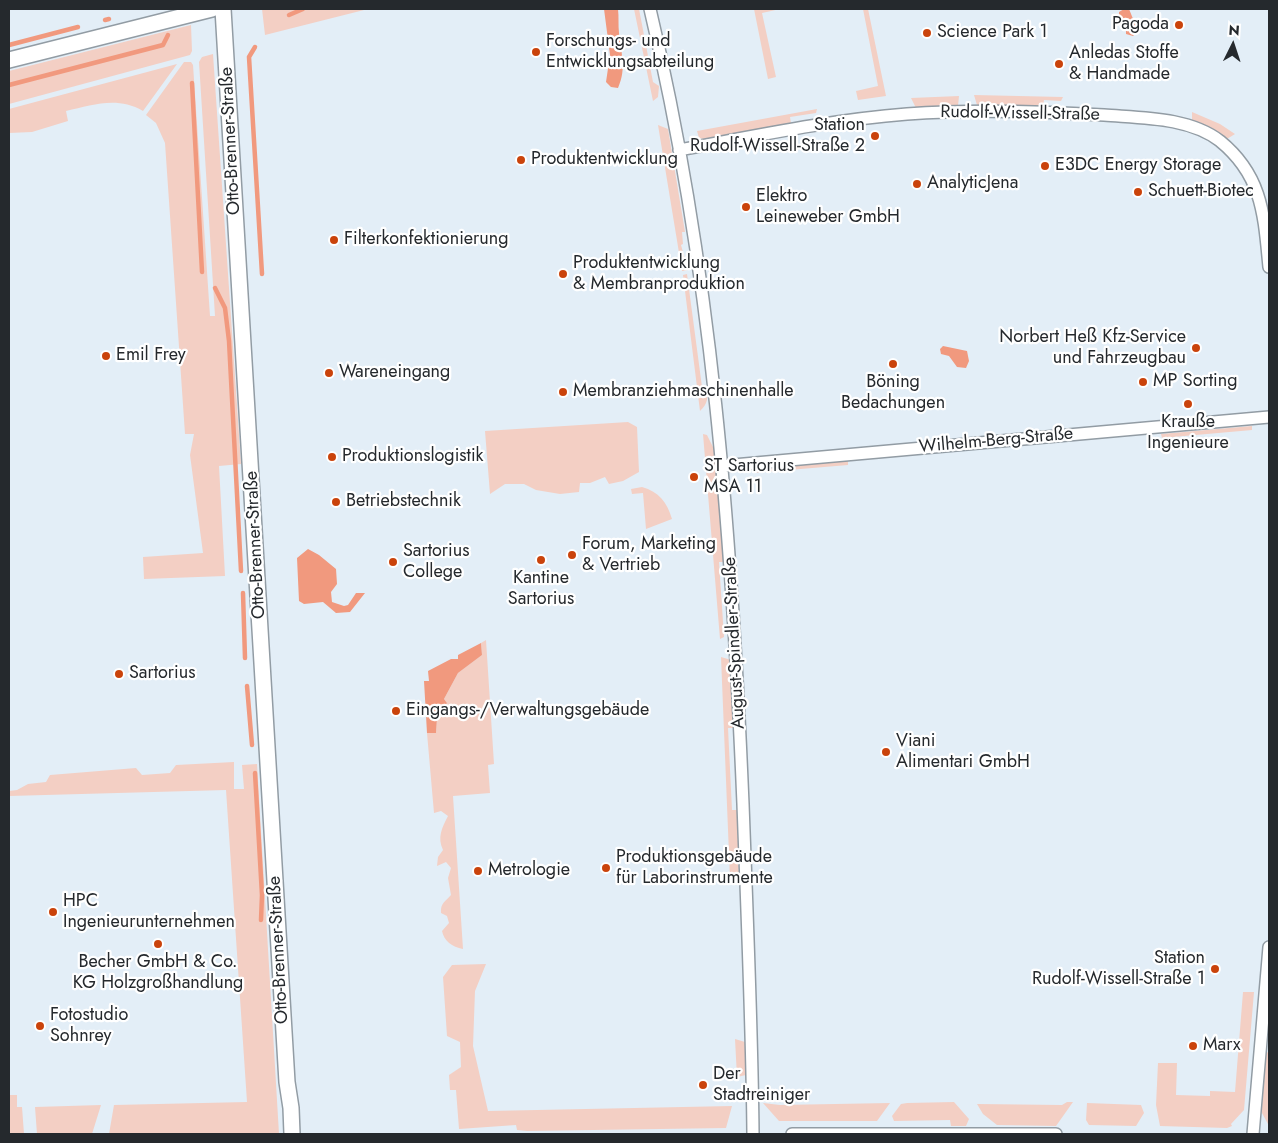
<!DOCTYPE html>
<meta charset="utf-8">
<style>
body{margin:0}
#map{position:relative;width:1278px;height:1143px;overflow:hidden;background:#e3eef7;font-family:Jost,sans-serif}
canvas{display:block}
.frame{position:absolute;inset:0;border:10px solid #25292d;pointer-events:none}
.north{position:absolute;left:1208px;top:20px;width:50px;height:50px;-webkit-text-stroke:4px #fff;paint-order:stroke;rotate:4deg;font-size:14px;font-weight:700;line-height:20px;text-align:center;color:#25292d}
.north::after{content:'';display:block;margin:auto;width:18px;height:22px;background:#25292d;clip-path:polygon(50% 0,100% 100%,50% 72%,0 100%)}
</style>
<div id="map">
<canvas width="1278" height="1143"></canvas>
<div class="frame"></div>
<div class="north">N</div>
</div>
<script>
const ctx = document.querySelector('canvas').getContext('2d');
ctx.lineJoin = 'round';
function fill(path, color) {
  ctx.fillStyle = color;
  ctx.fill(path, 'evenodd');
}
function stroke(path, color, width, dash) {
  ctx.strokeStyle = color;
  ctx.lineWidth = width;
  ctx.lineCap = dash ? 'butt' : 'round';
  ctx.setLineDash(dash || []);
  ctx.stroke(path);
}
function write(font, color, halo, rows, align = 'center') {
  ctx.font = font + ' Jost,sans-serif';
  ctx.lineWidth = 4.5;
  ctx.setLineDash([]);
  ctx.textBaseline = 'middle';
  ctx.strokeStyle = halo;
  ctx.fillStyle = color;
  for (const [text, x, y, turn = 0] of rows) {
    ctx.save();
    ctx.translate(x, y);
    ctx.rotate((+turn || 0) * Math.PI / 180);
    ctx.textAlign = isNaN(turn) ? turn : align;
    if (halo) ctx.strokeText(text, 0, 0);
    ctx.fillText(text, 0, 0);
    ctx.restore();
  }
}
const green = new Path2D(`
 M262,9H368L265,35Z
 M634,9H639L653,82L659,86L658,97L653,101Z
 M754,9H780L762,13L776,77L768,79Z
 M863,9H868L886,96L858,100L856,91L878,86Z
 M191,25L192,51L190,55L9,104V71Z
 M213,54L241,464L219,466L225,576L144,579L143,557L203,553L190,455L194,434H185L165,143L156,123L146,115L184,62H191L193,65L210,316H215L199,62L202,57Z
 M177,64L143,111C117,96 93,105 66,111L68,121L32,132L9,133V109Z
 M974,95L1063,97L1061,101L1044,100L1043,106L977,105Z
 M959,96L958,106L916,108L911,98Z
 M817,109L816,113L790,117L791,123L704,139L699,138L697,131Z
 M1192,112L1220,124L1235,134L1227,139L1214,131L1192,122Z
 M658,125L668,129L685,232H682L683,244L681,245L688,270L682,271Z
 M687,274L702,387H707C708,397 708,404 700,411L683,275Z
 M628,422L637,427L639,472L623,481L609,484L605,477L590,483H580L579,492L560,494L536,490L524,484H505L490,494L485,431Z
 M1252,426V430L1162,438L1161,434Z
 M703,434L707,435L714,449L724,562H719L724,637L720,639Z
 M848,461V465L753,473V469Z
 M642,487C659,492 667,502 672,519L646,529L643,493L632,494L631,489Z
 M486,640L494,764L488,765L490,793L453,796L463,949C452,947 444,941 442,931L449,923L447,916L441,913C440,903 446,901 451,895L448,878L451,868L446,862L437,866L438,857L443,850C437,837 442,828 448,816L441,811L434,813L427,733H436L437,718L447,703L444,699L458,673L482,655L481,643Z
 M721,657L731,660L733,728H728L732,810H737L739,879H730Z
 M234,762V789H244L242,765L257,764L279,1134H109L114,1105L247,1102L226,790L9,796V791L17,790L28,784L46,782L50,775L136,768L142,775L170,773L176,765Z
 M486,964L475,991L473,1046L488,1111L732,1106L726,1128L527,1131L517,1130L516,1125L459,1129L456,1090H450L449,1075L461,1067L460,1042L447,1036L443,977L452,965Z
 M1243,992H1254L1244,1110L1231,1124L1232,1126L1227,1128L1160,1126L1156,1105L1158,1063H1177L1176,1095L1210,1096V1091L1235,1092Z
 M735,1039L745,1042L746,1075L737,1077Z
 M1269,1052V1126L1262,1113L1261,1106L1265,1053Z
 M9,1095H17V1107H22L24,1134H9Z
 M954,1102L969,1119L966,1126H951L950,1120L894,1121L892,1116L901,1104L907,1103Z
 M1067,1102H1073L1056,1126L997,1125L983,1114L977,1104L1062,1105Z
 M763,1103L780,1105L890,1103L877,1121H779Z
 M1087,1103L1141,1105L1144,1113L1136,1126L1089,1125L1086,1120Z
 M101,1105L92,1134H37L35,1107Z`);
const water = new Path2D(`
 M604,9H618C619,17 618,25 619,33C621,54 627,68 618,88L611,87L606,82L610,55Z
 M1124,9H1129L1138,31L1133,36L1126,34V27L1119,17V12Z
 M943,346L967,351L969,361L966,368L957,367L949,356L941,354L940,349Z
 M308,549L319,555L336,569L337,584L331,592L332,602L344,606L348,605L356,593H365L350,612L336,613L323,602L304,604L299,601L297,558Z
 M481,643L482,655L458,673L444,699L447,703L437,718L436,733H427L424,681H429L428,671L451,659H458V655Z`);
const stream = new Path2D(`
 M289,15L303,9
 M105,20L109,19
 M9,45L78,27
 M255,47L249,57L262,274
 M192,83L202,272
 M9,85L163,45L168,35
 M215,288L225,308L229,341L241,571
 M243,593L245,658
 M247,686L252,745
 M255,773L262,895L261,920`);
const street = new Path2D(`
 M650,9C712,269 732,538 743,804C747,914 752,1024 753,1134
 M679,150C755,136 830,120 907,114C973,109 1038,111 1104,115C1141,118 1189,117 1220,141C1263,176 1264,216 1269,267
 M722,466L1269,417
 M792,1134H1056
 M1253,1134L1269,947`);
const secondary = new Path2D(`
 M223,9L287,1082L291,1108L292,1134
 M9,60L212,9`);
const markers = [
 [1179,25,5,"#ca430b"],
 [927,33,5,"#ca430b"],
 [536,52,5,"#ca430b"],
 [1059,64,5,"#ca430b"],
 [875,136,5,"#ca430b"],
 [521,160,5,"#ca430b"],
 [1045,166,5,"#ca430b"],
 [917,184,5,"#ca430b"],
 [1138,192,5,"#ca430b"],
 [746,207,5,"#ca430b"],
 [334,240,5,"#ca430b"],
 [563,274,5,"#ca430b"],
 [1196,348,5,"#ca430b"],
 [106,356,5,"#ca430b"],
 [893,364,5,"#ca430b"],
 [329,373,5,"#ca430b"],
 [1143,382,5,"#ca430b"],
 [563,392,5,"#ca430b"],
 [1188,404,5,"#ca430b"],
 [332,457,5,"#ca430b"],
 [694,477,5,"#ca430b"],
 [336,502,5,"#ca430b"],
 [572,555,5,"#ca430b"],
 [541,560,5,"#ca430b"],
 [393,562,5,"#ca430b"],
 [119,674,5,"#ca430b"],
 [396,711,5,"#ca430b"],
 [886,752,5,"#ca430b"],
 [606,868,5,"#ca430b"],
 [478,871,5,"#ca430b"],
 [53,912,5,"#ca430b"],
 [158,944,5,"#ca430b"],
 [1215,969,5,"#ca430b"],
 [40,1026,5,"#ca430b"],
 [1193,1046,5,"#ca430b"],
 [703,1085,5,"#ca430b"]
];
const poiNames = [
 ["Pagoda",1169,25,"right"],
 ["Science Park 1",937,33],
 ["Forschungs- und",546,42],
 ["Entwicklungsabteilung",546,63],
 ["Anledas Stoffe",1069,54],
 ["& Handmade",1069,75],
 ["Station",865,126,"right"],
 ["Rudolf-Wissell-Straße 2",865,147,"right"],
 ["Produktentwicklung",531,160],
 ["E3DC Energy Storage",1055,166],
 ["AnalyticJena",927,184],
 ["Schuett-Biotec",1148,192],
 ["Elektro",756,197],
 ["Leineweber GmbH",756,218],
 ["Filterkonfektionierung",344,240],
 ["Produktentwicklung",573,264],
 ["& Membranproduktion",573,285],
 ["Norbert Heß Kfz-Service",1186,338,"right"],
 ["und Fahrzeugbau",1186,359,"right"],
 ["Emil Frey",116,356],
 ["Wareneingang",339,373],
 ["MP Sorting",1153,382],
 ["Böning",893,383,"center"],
 ["Bedachungen",893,404,"center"],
 ["Membranziehmaschinenhalle",573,392],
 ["Krauße",1188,423,"center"],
 ["Ingenieure",1188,444,"center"],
 ["Produktionslogistik",342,457],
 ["ST Sartorius",704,467],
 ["MSA 11",704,488],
 ["Betriebstechnik",346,502],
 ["Forum, Marketing",582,545],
 ["& Vertrieb",582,566],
 ["Sartorius",403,552],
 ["College",403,573],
 ["Kantine",541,579,"center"],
 ["Sartorius",541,600,"center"],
 ["Sartorius",129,674],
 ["Eingangs-/Verwaltungsgebäude",406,711],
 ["Viani",896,742],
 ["Alimentari GmbH",896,763],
 ["Produktionsgebäude",616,858],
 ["für Laborinstrumente",616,879],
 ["Metrologie",488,871],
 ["HPC",63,902],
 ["Ingenieurunternehmen",63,923],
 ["Station",1205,959,"right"],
 ["Rudolf-Wissell-Straße 1",1205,980,"right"],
 ["Becher GmbH & Co.",158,963,"center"],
 ["KG Holzgroßhandlung",158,984,"center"],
 ["Fotostudio",50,1016],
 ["Sohnrey",50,1037],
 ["Marx",1203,1046],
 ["Der",713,1075],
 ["Stadtreiniger",713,1096]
];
const streetNames = [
 ["Rudolf-Wissell-Straße",1020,114,1],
 ["Otto-Brenner-Straße",231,141,-93],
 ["Wilhelm-Berg-Straße",996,441,-5],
 ["Otto-Brenner-Straße",256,545,-93],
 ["August-Spindler-Straße",735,643,-93],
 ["Otto-Brenner-Straße",279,950,-93]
];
fill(green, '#f3cfc4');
fill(water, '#f1997e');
stroke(stream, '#f1997e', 4.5);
stroke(street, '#929ca4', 14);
stroke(secondary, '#929ca4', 18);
stroke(street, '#fff', 11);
stroke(secondary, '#fff', 15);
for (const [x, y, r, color] of markers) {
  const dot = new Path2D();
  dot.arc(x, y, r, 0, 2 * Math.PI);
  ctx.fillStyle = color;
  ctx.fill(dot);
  stroke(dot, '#fff', 2);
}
write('18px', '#25292d', '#fff', poiNames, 'left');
write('18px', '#25292d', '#fff', streetNames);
</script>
